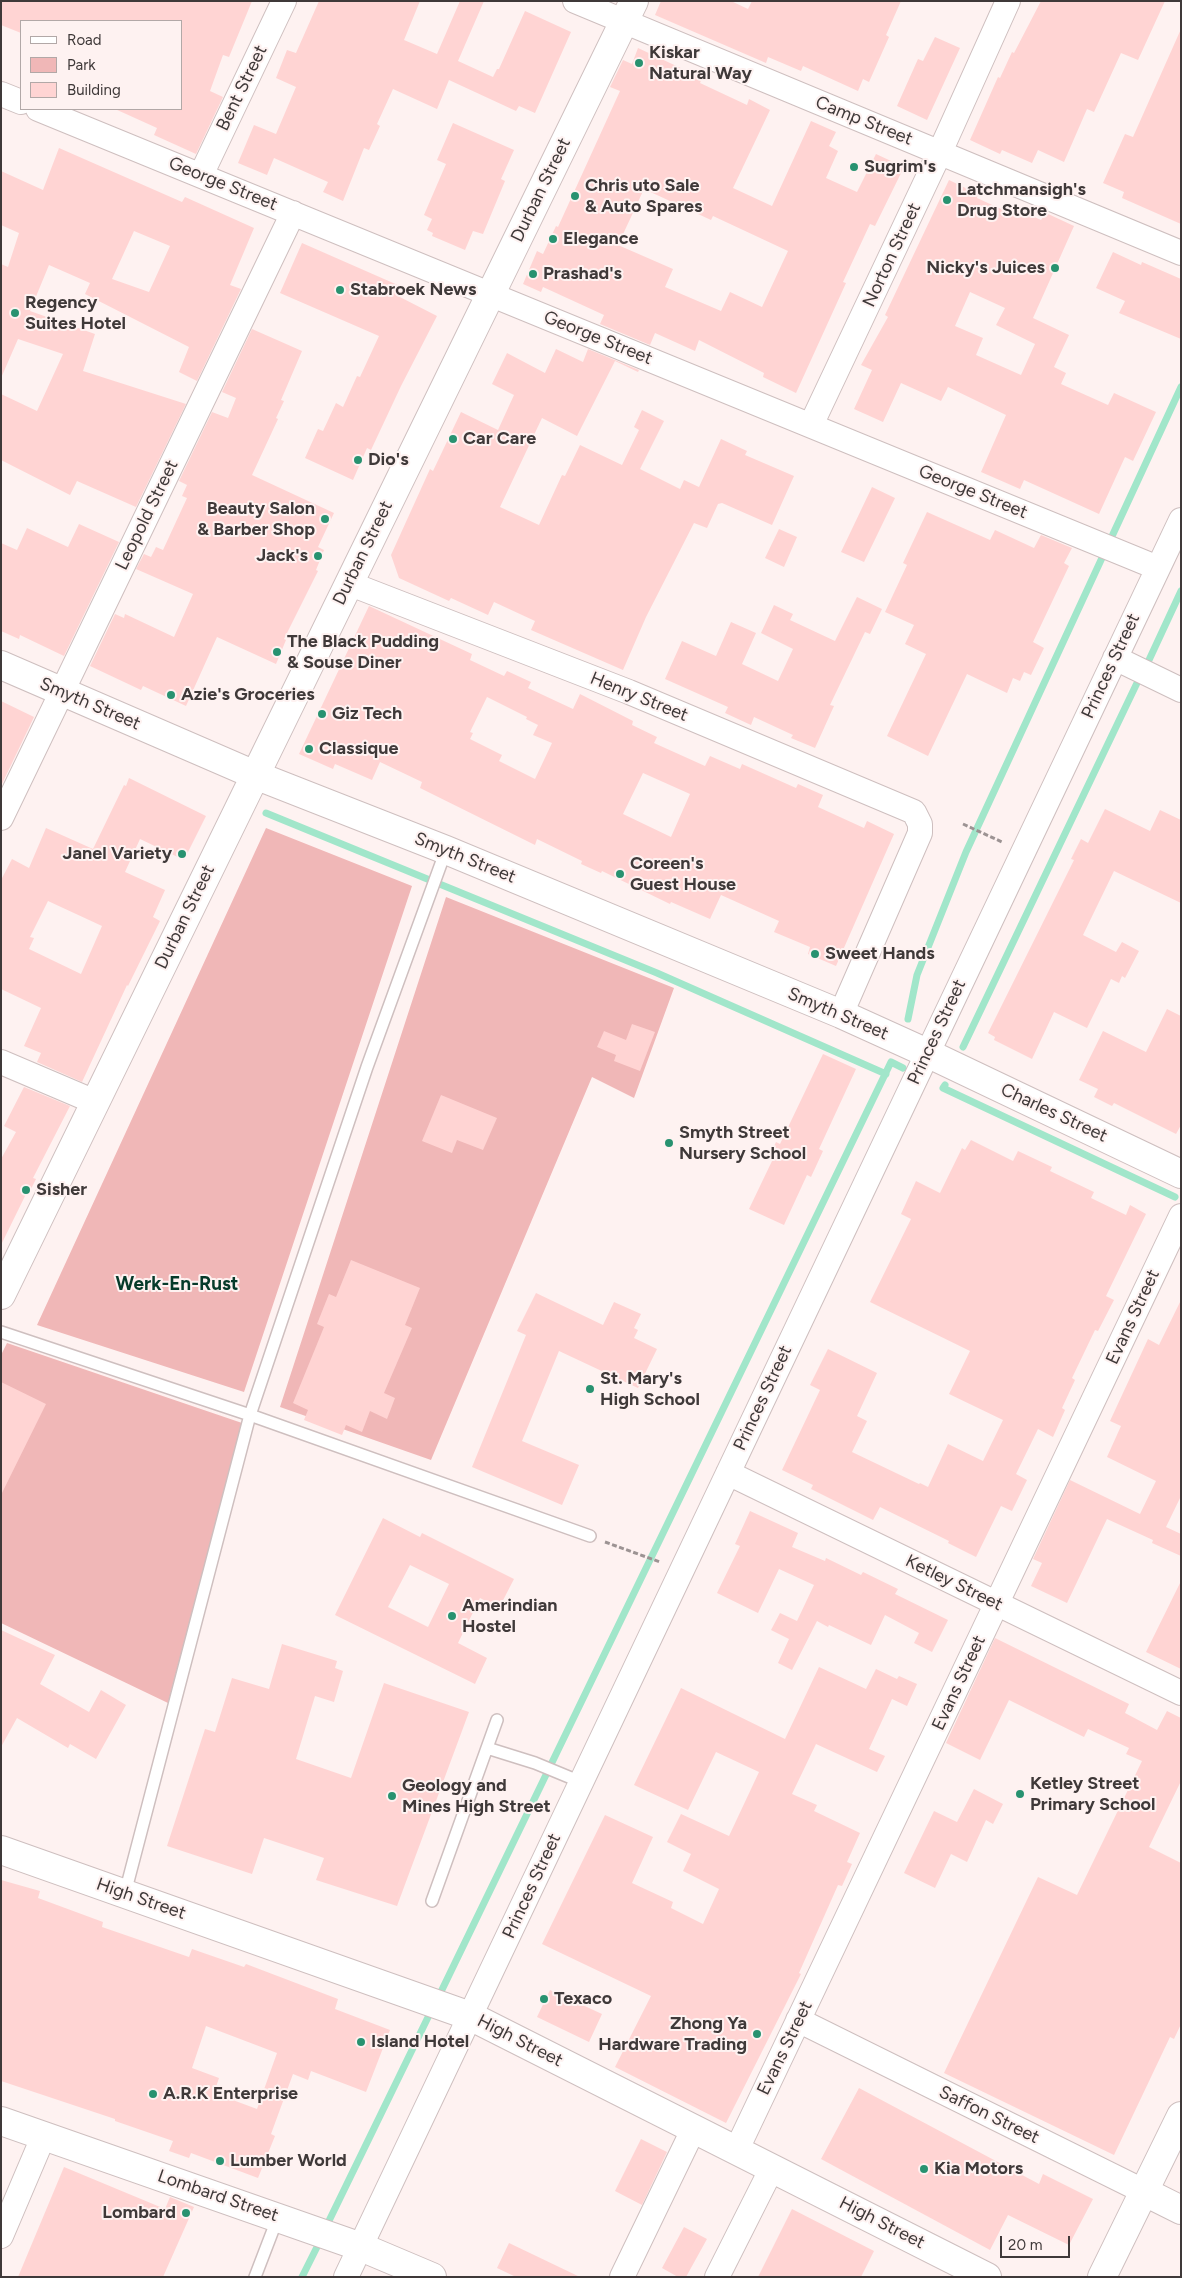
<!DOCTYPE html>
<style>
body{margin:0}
#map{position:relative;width:1182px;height:2278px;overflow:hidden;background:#fef2f1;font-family:Figtree,sans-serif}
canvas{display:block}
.frame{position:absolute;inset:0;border:2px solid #3f3939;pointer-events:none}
.legend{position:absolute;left:20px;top:20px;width:162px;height:90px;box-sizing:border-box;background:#fef2f1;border:1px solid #b2a8a7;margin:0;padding:6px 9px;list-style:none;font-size:15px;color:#3f3939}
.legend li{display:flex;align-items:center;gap:10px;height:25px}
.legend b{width:25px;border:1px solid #b2a8a7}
.scale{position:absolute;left:1000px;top:2236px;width:70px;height:22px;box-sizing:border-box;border:2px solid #3f3939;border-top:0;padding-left:6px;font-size:15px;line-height:18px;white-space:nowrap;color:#3f3939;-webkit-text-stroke:4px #fef2f1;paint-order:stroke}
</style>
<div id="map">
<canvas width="1182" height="2278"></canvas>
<div class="frame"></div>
<ul class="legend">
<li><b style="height:6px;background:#fff"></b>Road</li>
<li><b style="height:14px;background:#f0b7b7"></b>Park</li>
<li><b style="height:14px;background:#ffd4d3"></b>Building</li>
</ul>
<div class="scale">20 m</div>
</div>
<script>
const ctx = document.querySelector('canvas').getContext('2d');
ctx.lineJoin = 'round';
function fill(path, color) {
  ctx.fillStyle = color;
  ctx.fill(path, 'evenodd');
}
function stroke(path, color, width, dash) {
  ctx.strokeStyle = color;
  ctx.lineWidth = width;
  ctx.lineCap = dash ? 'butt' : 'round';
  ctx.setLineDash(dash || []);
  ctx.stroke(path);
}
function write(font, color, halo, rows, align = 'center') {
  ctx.font = font + ' Figtree,sans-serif';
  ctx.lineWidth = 4;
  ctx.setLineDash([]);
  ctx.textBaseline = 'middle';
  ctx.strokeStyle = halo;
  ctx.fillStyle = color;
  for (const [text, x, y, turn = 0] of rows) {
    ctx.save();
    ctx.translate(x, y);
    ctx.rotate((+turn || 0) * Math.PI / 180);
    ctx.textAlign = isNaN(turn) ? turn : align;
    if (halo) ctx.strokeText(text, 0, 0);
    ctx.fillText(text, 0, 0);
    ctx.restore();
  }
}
const green = new Path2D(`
 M266,828L412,886L244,1392L37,1325Z
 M446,897L674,988L634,1098L592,1077L431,1460L280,1407Z
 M7,1343L242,1423L168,1703L1,1623V1355Z`);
const stream = new Path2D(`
 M1149,660L1181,591
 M266,813L657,973L886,1074
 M908,1019L917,975L966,852L1181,387
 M963,1047L1137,683
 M945,1085L943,1088L1175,1197
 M437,2000L891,1062L903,1068
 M325,2229L432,2009
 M302,2277L321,2239`);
const building = new Path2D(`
 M1,1H252L229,57L223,55L210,91L223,97L196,154L154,135L157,128L115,109H181V21H21V33L1,25Z
 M319,1H420L404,40L437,54L460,1H484L458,61L493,77L497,69H499L525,11L571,32L535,113L519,106L516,111L449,80L437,109L393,89L377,124L380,126L369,150L364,148L343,201L323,192L328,182L274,158L267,175L238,163L254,125L276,134L296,87L276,78L287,50L296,53Z
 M661,1H731L748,9L752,1H901L886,35L889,37L869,82L863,79L858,91L803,66L801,71L768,57L766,63L655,15Z
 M1041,1H1165L1138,60L1121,53L1094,112L1087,109L1064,162L1038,150L1032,163L1002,150L1000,154L970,140L998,77L1000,78L1012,52L1014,53Z
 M1181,29V224L1122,198L1124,192L1103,183L1125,134L1133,137Z
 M935,37L960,48L927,120L897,106L918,59L923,61Z
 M638,48L702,78L700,83L747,105L749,99L770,110L733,188L772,206L811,121L836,132L829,146L838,151L826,178L857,192L876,154L904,167L875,226L870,224L843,282L846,283L796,393L763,377L764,373L699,340L695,351L655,333L650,345L600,324L604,315L543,287L541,292L523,284L537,251L543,254L556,226L558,227L620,91L610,87L623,60L632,64ZM644,189L711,220L713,216L788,251L762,307L730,292L721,311L665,287L673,269L618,245Z
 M453,123L514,150L501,179L505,181L483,234L473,231L465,250L432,236L433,233L427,230L432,219L424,215L446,164L437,160Z
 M59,148L182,202L185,197L254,228L230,285L241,289L197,381L179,372L189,347L85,294L90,283L49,265L30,311L95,334L83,371L186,404L136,507L77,481L70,495L1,460V394L37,411L63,354L18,339L1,378V264L8,267L19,233L1,225V171L43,190ZM134,231L170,246L149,292L112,279Z
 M949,180L978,194L977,198L1014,215L1017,209L1041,220L1046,213L1074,226L1033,318L1069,335L1054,367L1066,373L1061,384L1108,405L1114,393L1156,412L1133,461L1125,457L1099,514L1024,480L1020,489L981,472L1006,415L948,387L941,401L901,383L883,422L854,409L872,370L861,365L888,317L885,315ZM970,292L1005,308L996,325L1035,344L1021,375L976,355L983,338L955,326Z
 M302,243L400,286L396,295L437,316L401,386L371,450L367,448L353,480L305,458L318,429L323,431L336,403L343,407L357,376L360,377L379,336L280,293Z
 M1113,252L1141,265L1142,262L1181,279V339L1119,313L1125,301L1096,288Z
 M252,329L302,351L281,400L284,401L276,418L278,419L252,475L334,513L318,547L324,550L316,570L318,571L284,639L286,640L276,664L217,637L186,706L143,686L141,690L90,666L115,614L124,618L125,614L174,637L193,594L136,569L144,554L151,557L156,547L163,550L187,498L182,496L187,485L179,481L212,412L228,418L236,398L222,392Z
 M556,349L583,362L588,349L639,370L638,372L615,361L577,436L542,418L500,507L539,525L562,475L565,476L580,445L622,465L639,430L634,427L642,410L664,421L640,469L680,489L684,480L699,487L721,439L747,451L745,455L794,476L772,525L722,503L718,504L707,528L694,523L646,617L623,670L531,630L535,621L494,602L488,615L451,598L449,601L399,578L391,555L430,469L433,471L461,412L498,430L514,395L492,384L507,353L545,373Z
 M872,487L895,498L864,562L841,552Z
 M927,512L990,540L995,530L1034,548L1041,535L1072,548L1064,563L1069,566L1033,642L1044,648L1031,675L1024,672L1020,681L1013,678L1007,693L967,674L928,756L887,736L926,654L905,644L914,625L885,612L907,565L903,563Z
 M79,524L119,542L64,656L20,635L19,639L1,631V543L17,550L27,528L68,547Z
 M779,529L797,537L784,567L765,558Z
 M857,597L882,609L870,634L865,632L830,705L834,706L815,748L791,738L793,735L754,717L751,725L725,713L728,707L665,679L682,641L716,656L731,622L756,633L742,664L778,681L793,649L761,633L774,605L793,614L790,620L835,641Z
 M369,606L472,654L470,660L504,676L507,671L531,682L528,688L573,709L580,694L633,721L632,725L657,737L654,743L705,766L710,756L740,769L742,764L796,788L798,784L823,795L818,807L864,828L867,821L894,834L836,966L808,954L810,947L774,932L779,921L721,895L710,919L671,902L670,904L602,871L601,873L581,864L582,861L537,839L535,845L420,788L422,782L380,762L372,780L335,764L333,769L299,754ZM487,697L527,717L526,719L538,725L533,735L552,743L535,779L499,761L502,755L470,739L473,733L470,732ZM643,773L690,794L671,837L623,814Z
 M1,701L34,717L1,786Z
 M129,778L206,816L184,860L140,839L125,872L165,890L153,917L160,921L128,986L127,985L82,1082L37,1062L41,1053L24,1046L41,1008L1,989V880L12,859L29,868L46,828L93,849L124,785L126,786ZM48,901L102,926L81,974L29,949L34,938L30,937Z
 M1105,809L1150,831L1160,810L1181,820V903L1114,871L1083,935L1116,952L1122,942L1139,951L1125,978L1122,976L1119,983L1111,979L1087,1028L1054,1012L1032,1059L994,1040L995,1037L988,1033L1074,860L1071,859L1081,839L1088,843Z
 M1167,1009L1181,1016V1125L1176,1134L1114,1103L1112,1106L1094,1097L1098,1089L1079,1080L1103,1031L1146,1052Z
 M632,1024L655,1032L640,1071L614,1061L616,1055L597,1047L604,1031L626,1040Z
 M823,1054L856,1069L819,1149L823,1151L811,1177L807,1175L784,1225L749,1209L772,1161L768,1159L776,1142L780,1144Z
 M24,1087L70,1106L33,1178L36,1179L28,1195L26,1194L1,1245V1159L16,1132L4,1126Z
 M441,1095L497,1118L483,1150L457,1140L452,1153L422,1141Z
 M971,1140L1013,1161L1018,1151L1052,1167L1050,1171L1094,1192L1091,1198L1126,1215L1130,1205L1146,1214L1106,1296L1114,1300L1098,1331L1095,1330L1072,1378L1075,1380L1062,1408L1065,1410L1053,1437L1038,1429L1016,1474L1027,1480L1012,1511L1001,1506L976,1557L948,1543L949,1541L880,1507L873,1520L811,1489L813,1485L782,1470L820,1390L810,1385L828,1349L877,1373L857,1416L867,1421L852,1452L919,1484L920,1483L928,1487L948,1444L983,1461L1003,1420L949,1394L970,1351L870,1302L911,1219L901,1214L916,1181L940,1193L962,1148L965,1150Z
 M351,1260L420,1288L405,1325L412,1328L384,1393L395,1398L387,1419L370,1411L362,1432L346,1425L342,1435L304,1420L308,1410L293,1403L324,1327L317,1324L329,1294L336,1297Z
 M536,1293L603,1325L614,1302L641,1314L634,1328L638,1330L634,1338L657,1349L638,1388L559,1351L522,1441L579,1465L562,1505L472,1467L526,1335L517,1331Z
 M1181,1300V1496L1166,1527L1181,1534V1556L1152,1543L1153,1540L1107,1519L1067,1603L1031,1586L1042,1563L1033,1559L1070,1480L1140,1514L1156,1481L1107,1457L1121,1426L1110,1421L1148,1339L1159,1345Z
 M1,1382L46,1404L1,1495Z
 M750,1511L798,1533L792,1547L825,1561L826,1558L861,1575L863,1572L898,1589L895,1594L948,1620L932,1652L914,1643L919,1633L885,1615L871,1645L829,1625L828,1627L817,1621L792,1670L778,1663L789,1639L771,1630L780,1613L797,1621L814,1585L779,1569L758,1613L717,1593L740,1546L735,1544Z
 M383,1518L420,1537L422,1533L514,1579L499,1608L480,1598L458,1643L487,1658L475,1684L335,1615ZM410,1565L449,1584L428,1627L388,1607Z
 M1181,1581V1669L1146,1652Z
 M1,1630L55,1655L40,1684L89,1712L101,1690L126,1705L96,1759L70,1744L68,1748L17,1718L1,1747Z
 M995,1638L1129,1704L1125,1713L1157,1730L1167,1711L1181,1718V1781L1149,1847L1181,1863V2024L1174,2039L1170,2037L1114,2155L944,2073L1038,1877L1077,1895L1142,1761L1126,1754L1129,1748L1088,1729L1084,1737L1009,1700L980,1760L946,1743Z
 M282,1644L337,1661L335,1668L343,1671L334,1702L315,1696L296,1759L351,1778L384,1683L469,1712L397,1906L316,1880L324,1858L264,1838L252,1874L167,1846L205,1729L215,1732L232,1678L269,1689Z
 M819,1667L866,1689L876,1669L897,1679L899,1676L917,1684L907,1706L892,1699L869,1749L885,1756L877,1772L816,1744L792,1794L817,1805L814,1811L860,1833L847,1862L852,1864L842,1886L838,1885L799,1973L801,1974L726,2123L615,2067L651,1996L542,1944L605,1815L653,1837L632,1883L673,1902L671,1908L703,1924L719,1889L683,1871L691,1854L667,1842L681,1814L729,1836L759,1772L716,1752L688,1810L634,1785L681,1688L785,1739Z
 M974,1789L1003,1804L993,1824L986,1820L967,1862L951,1854L935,1888L904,1873L934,1811L957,1822Z
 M1,1880L40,1891L38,1898L103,1922L102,1927L189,1957L192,1949L244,1967L246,1964L338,1999L335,2009L390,2030L366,2092L311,2071L308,2080L293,2074L271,2134L275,2136L258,2178L191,2153L189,2158L169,2151L173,2141L115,2121V2119L1,2081ZM206,2026L277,2053L257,2109L214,2093L219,2078L192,2068Z
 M550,1990L602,2014L589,2042L537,2017Z
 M859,2088L1039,2184L1043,2174L1093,2199L1069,2245L1008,2215L990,2250L821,2159Z
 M641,2139L667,2152L642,2205L615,2191Z
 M64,2167L165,2209L170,2197L194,2207L163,2277H18Z
 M792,2209L874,2251L861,2277H758Z
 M684,2227L707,2239L686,2277H678L662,2268Z
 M509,2243L580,2277H516L497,2268Z`);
const path = new Path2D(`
 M963,824L1002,842
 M605,1542L660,1562`);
const lane = new Path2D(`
 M1,1332L250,1415L590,1536
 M487,1748L535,1763L581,1782
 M125,1893L250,1415L367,1067L446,850
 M432,1901L497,1720
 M255,2277L278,2217`);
const street = new Path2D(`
 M575,1L1181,253
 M1,94L21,102
 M38,109L1158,568
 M201,175L284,1
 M811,425L940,152L1008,1
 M348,583L629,692L914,812L920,824V833L841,1014
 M1115,658L1181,690
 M1,818L293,213
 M1,1062L95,1102
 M728,1473L1181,1693
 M798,2020L1145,2192
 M737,2149L1181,1216
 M1,2236L44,2135
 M346,2277L1181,520
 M622,2277L694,2128
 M717,2277L772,2168`);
const secondary = new Path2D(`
 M1,665L255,775L446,850L841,1014L927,1053L1181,1174
 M1,1295L634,1
 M1,1850L470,2016L987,2277
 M1,2121L361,2247L432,2277
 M1145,2192L1181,2210
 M1102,2277L1181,2116`);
const markers = [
 [639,63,5,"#289270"],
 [854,167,5,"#289270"],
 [575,196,5,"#289270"],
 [947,200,5,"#289270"],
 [553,239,5,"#289270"],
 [1055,268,5,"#289270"],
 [533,274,5,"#289270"],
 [340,290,5,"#289270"],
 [15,313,5,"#289270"],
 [453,439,5,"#289270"],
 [358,460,5,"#289270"],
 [325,519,5,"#289270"],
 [318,556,5,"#289270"],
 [277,652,5,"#289270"],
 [171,695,5,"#289270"],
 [322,714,5,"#289270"],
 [309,749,5,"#289270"],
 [182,854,5,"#289270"],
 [620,874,5,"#289270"],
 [815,954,5,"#289270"],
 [669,1143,5,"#289270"],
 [26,1190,5,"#289270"],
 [590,1389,5,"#289270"],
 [452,1616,5,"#289270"],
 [1020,1794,5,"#289270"],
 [392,1796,5,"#289270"],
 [544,1999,5,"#289270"],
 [757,2034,5,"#289270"],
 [361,2042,5,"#289270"],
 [153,2094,5,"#289270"],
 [220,2161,5,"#289270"],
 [924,2169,5,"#289270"],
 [186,2213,5,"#289270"]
];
const poiNames = [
 ["Kiskar",649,53],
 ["Natural Way",649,74],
 ["Sugrim's",864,167],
 ["Chris uto Sale",585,186],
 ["& Auto Spares",585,207],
 ["Latchmansigh's",957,190],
 ["Drug Store",957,211],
 ["Elegance",563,239],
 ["Nicky's Juices",1045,268,"right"],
 ["Prashad's",543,274],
 ["Stabroek News",350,290],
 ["Regency",25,303],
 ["Suites Hotel",25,324],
 ["Car Care",463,439],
 ["Dio's",368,460],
 ["Beauty Salon",315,509,"right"],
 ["& Barber Shop",315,530,"right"],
 ["Jack's",308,556,"right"],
 ["The Black Pudding",287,642],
 ["& Souse Diner",287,663],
 ["Azie's Groceries",181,695],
 ["Giz Tech",332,714],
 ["Classique",319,749],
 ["Janel Variety",172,854,"right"],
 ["Coreen's",630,864],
 ["Guest House",630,885],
 ["Sweet Hands",825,954],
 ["Smyth Street",679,1133],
 ["Nursery School",679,1154],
 ["Sisher",36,1190],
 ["St. Mary's",600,1379],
 ["High School",600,1400],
 ["Amerindian",462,1606],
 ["Hostel",462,1627],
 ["Ketley Street",1030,1784],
 ["Primary School",1030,1805],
 ["Geology and",402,1786],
 ["Mines High Street",402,1807],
 ["Texaco",554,1999],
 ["Zhong Ya",747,2024,"right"],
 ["Hardware Trading",747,2045,"right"],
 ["Island Hotel",371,2042],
 ["A.R.K Enterprise",163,2094],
 ["Lumber World",230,2161],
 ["Kia Motors",934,2169],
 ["Lombard",176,2213,"right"]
];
const streetNames = [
 ["Bent Street",242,88,-64],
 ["Camp Street",864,121,22],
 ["George Street",223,184,22],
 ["Durban Street",541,190,-64],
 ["Norton Street",892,255,-65],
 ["George Street",598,338,22],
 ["George Street",973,492,22],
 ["Leopold Street",147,515,-64],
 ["Durban Street",363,553,-64],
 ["Princes Street",1111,666,-65],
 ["Henry Street",639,697,22],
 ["Smyth Street",90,704,23],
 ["Smyth Street",465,858,22],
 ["Durban Street",185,917,-64],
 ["Smyth Street",838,1014,23],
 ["Princes Street",937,1032,-65],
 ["Charles Street",1054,1113,25],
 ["Evans Street",1133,1317,-65],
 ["Princes Street",763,1398,-65],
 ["Ketley Street",954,1583,26],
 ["Evans Street",959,1683,-65],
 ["Princes Street",532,1886,-65],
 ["High Street",141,1899,19],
 ["High Street",520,2041,27],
 ["Evans Street",785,2048,-64],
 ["Saffon Street",989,2115,26],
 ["Lombard Street",218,2196,19],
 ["High Street",882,2223,27]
];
const neighbourhoodNames = [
 ["Werk-En-Rust",177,1284]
];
fill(green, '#f0b7b7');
stroke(stream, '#a1e6ca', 7);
fill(building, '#ffd4d3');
stroke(lane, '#cebfbf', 14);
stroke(street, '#cebfbf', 26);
stroke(secondary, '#cebfbf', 30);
stroke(path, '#9c9393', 3, [5, 2.5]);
stroke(lane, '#fff', 11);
stroke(street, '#fff', 24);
stroke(secondary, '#fff', 28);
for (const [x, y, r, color] of markers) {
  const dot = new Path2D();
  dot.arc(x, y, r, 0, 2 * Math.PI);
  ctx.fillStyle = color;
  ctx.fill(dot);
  stroke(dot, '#fef2f1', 2);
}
write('bold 18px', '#3f3939', '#fef2f1', poiNames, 'left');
write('18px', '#3f3939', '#fef2f1', streetNames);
write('bold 19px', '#063a2a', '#fef2f1', neighbourhoodNames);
</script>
